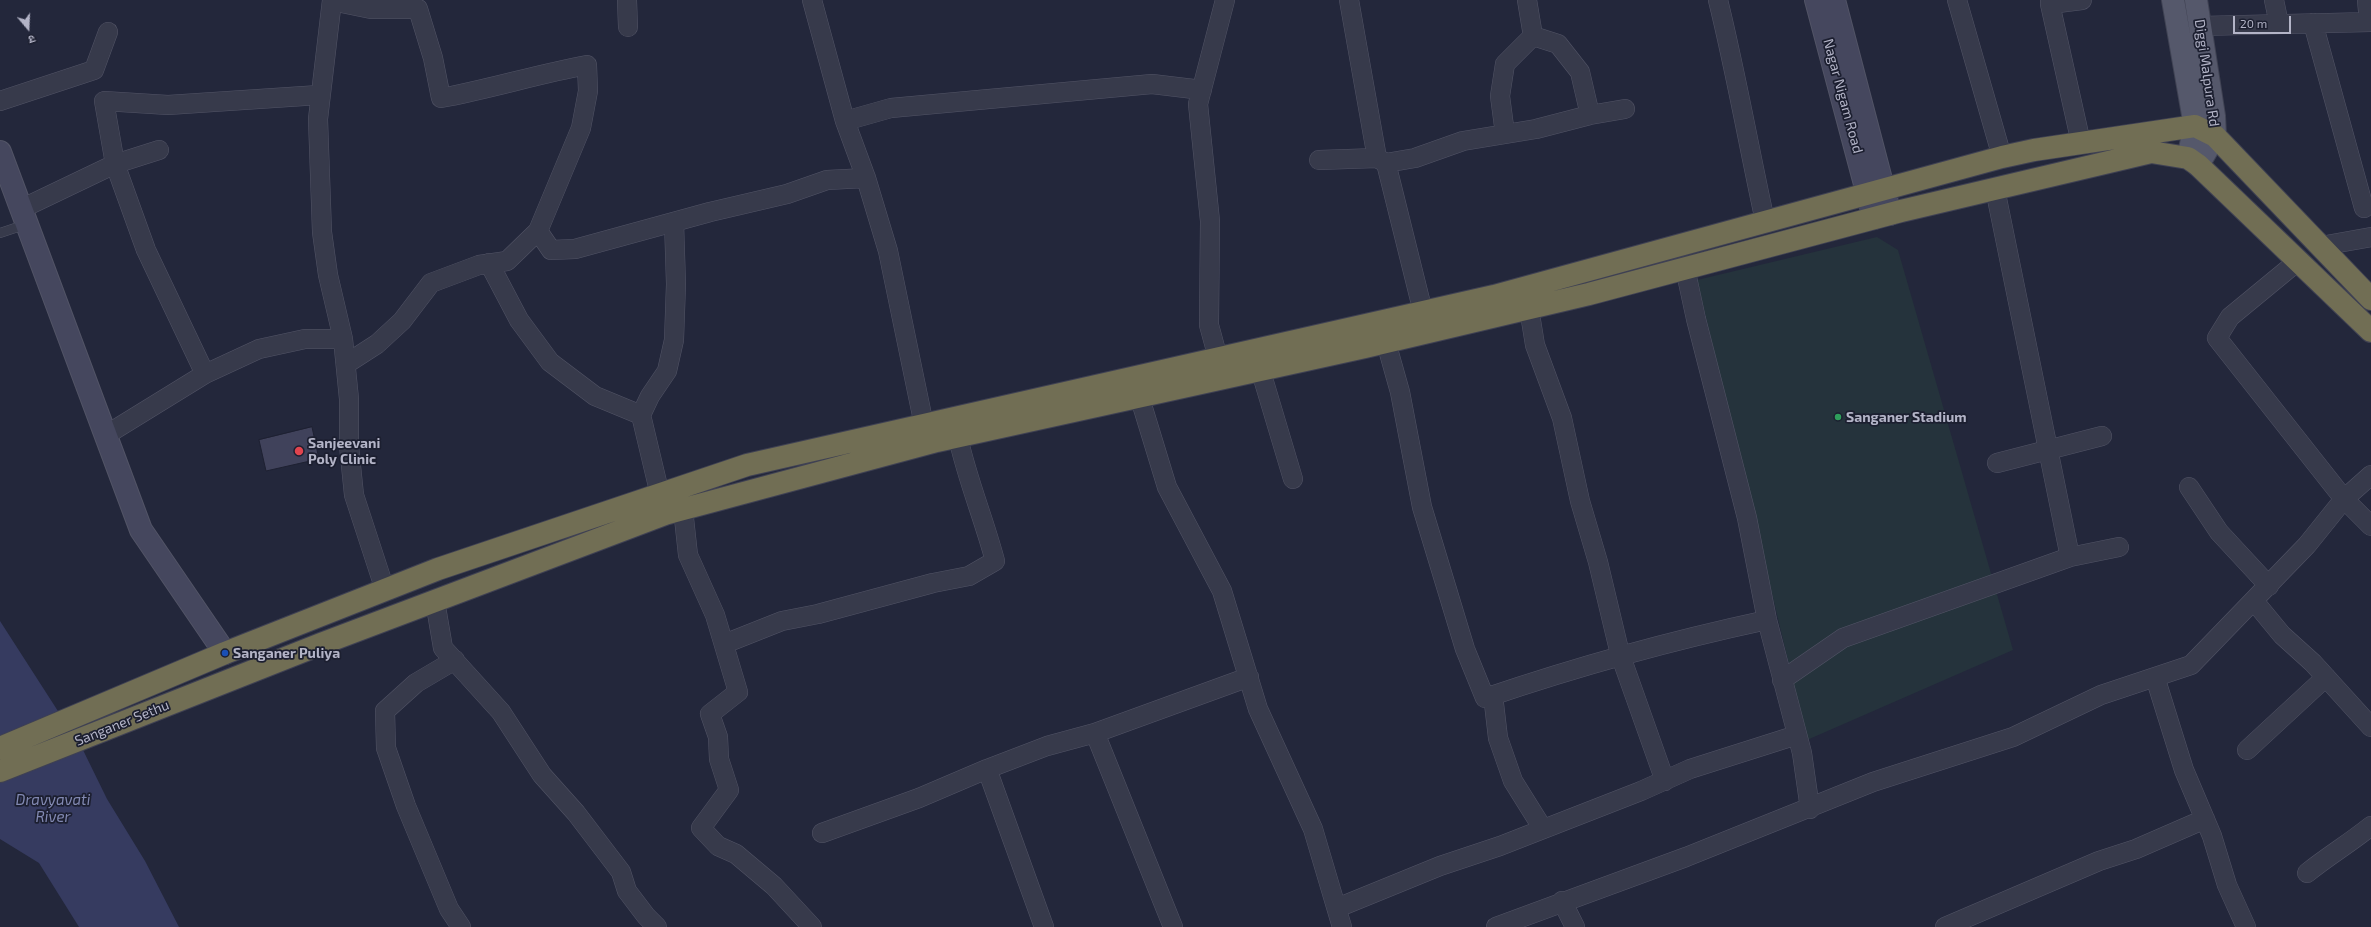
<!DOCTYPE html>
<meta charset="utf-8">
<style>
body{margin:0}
#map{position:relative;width:2371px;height:927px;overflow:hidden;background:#23273b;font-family:"Exo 2","Noto Sans Devanagari",sans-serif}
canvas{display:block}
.north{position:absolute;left:8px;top:8px;width:40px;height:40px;-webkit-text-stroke:3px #1c1f30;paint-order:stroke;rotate:161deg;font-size:11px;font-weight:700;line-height:16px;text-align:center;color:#b3b4c7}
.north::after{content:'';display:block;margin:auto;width:14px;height:18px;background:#b3b4c7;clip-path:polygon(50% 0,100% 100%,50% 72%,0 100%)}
.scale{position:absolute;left:2233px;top:16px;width:58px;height:18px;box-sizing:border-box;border:2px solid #b3b4c7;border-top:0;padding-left:5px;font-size:12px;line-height:14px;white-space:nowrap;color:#b3b4c7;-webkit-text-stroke:3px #1c1f30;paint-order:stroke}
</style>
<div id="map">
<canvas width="2371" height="927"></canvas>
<div class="north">उ</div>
<div class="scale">20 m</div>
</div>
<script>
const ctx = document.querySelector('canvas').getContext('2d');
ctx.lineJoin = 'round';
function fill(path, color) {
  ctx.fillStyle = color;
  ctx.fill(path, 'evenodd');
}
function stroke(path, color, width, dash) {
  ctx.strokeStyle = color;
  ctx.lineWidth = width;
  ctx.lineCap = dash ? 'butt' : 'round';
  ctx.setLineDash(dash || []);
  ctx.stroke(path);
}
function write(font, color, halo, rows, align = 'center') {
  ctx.font = font + ' "Exo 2",sans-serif';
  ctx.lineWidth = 3.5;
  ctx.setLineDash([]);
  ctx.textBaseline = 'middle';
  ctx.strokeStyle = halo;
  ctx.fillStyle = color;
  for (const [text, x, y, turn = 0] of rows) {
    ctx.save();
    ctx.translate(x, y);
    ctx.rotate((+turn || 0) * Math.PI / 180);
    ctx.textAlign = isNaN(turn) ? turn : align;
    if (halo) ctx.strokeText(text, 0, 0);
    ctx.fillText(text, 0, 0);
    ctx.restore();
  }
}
const green = new Path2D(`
 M1877,237L1898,250L2013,650L1807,740L1697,280Z`);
const water = new Path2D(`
 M0,621L83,750L107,799L145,861L179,927H79L39,863L0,839Z`);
const building = new Path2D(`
 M312,427L319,459L266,471L259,440Z`);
const lane = new Path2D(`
 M0,233L27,224`);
const street = new Path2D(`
 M332,0L318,119L322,232L328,275L343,339L349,399V446L354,495L385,590
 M627,0L628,27
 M812,0L845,121L891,108L1152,84L1202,90
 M1349,0L1377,158L1386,163L1423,312
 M1718,0C1736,73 1749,148 1765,221
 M1957,0L2002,157
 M2050,0V4L2082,0
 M2274,0L2279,24
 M2367,0L2369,22
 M332,1L371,9H418L433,58L441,98C490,89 538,74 587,65L588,91L581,128L538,231L507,261L479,265L431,283L402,321L377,344L346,364
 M2050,4L2081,143
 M2313,23L2364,208
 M2201,26L2371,22
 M0,101L94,70L108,32
 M1590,115L1625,109
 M845,121L866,178L888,251L924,425
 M1505,134L1500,96L1505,64L1533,36
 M159,150L115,164L104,101L168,105L319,95
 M1319,160L1377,158
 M1386,163L1415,158L1463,141L1536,129L1590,115L1580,72L1558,44L1533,36L1527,0
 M21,209L115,164L146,250L205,374L106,435
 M538,231L551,250L575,249L710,212L787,194L827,180L866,178
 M2321,246L2371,237
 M2298,261L2230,317L2217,338L2344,499L2371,526
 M489,263L519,320L550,362L595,396L641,415
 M1685,268L1696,319L1747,518L1767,620L1802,753L1810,809
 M1529,308L1535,345L1562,418L1580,501L1598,562L1620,654L1665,781
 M1382,328L1400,392L1422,507L1465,649L1485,698C1579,666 1669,641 1767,620
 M1256,355L1293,479
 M1222,373L1209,325L1210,221L1198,104L1225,0
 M205,374L259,349L305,339H343
 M1135,382L1167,487L1222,591L1258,709L1313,829L1342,927
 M1997,463L2102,436
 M2189,487L2219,532L2269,586
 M661,499L641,415L650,396L667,371L674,340L676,284L674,222
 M683,509L688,555L715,615L738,692L710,714L718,737L719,759L729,790L701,828L718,846L736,854L774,886L812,927
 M2070,557L2119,547
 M435,601L443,648L501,712L542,775L576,813L621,872L627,891L646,916L657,927
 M2254,601L2282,635L2313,663L2371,727
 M724,644L782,621L818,614L933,583L969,576L995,561C984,519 967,479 958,437
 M455,660L416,683L385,711L386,748L406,806L449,909L461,927
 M2155,677L2184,770L2212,836L2227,885L2246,927
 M1782,680L1843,638L2070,557L1995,189
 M1493,695L1498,738L1513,781L1543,829
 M1095,733L1173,927
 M2247,750L2326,677
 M987,769L1047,746L1095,733L1249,677
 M822,833L919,798L987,769L1044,927
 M2307,873C2328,856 2350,843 2371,826
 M1562,901L1575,927
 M1337,908L1440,866L1500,846L1641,791L1690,769L1797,735
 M1496,927L1686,857L1873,782L2013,737L2101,695L2191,665L2307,545L2344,499L2371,475
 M1945,927L2099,861L2136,849L2205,819`);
const secondary = new Path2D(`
 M1816,0L1874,218
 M1834,0L1890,214
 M0,152L141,530L225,653`);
const primary = new Path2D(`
 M2173,0L2195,126L2188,158
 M2196,0L2214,116L2215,136L2198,165`);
const highway = new Path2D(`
 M0,748L225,653L438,569L747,465L1494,296L2002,157L2034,150L2195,126L2215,136L2371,299
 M0,771L321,644L665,514L937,441L1365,347L1589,294L1901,211L2151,152L2188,158L2198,165L2371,331`);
const markers = [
 [1838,417,4,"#2e9e5b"],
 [299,451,5,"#e0444e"],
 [225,653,4,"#1a4fb4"]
];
const streetNames = [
 ["Diggi Malpura Rd",2207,73,82],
 ["Nagar Nigam Road",1843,96,75],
 ["Sanganer Sethu",122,723,-22]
];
const poiNames = [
 ["Sanganer Stadium",1846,417],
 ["Sanjeevani",308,443],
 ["Poly Clinic",308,459],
 ["Sanganer Puliya",233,653]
];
const waterNames = [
 ["Dravyavati",53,800],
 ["River",53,817]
];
fill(green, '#25333c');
fill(water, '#363b60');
fill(building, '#40425b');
stroke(building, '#1e2132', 1);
stroke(lane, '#525466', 10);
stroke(street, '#525466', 20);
stroke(secondary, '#525466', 24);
stroke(primary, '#404354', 24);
stroke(highway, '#3f4153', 24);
stroke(lane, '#373a4b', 9);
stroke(street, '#373a4b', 19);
stroke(secondary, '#45475e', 22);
stroke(primary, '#55586b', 22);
stroke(highway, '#716e54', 22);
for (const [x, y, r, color] of markers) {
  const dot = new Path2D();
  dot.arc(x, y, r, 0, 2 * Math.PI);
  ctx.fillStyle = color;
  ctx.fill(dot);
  stroke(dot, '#1c1f30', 1.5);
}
write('14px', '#b3b4c7', '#1c1f30', streetNames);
write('bold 14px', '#b3b4c7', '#1c1f30', poiNames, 'left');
write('italic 15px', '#8289b2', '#1c1f30', waterNames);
</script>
